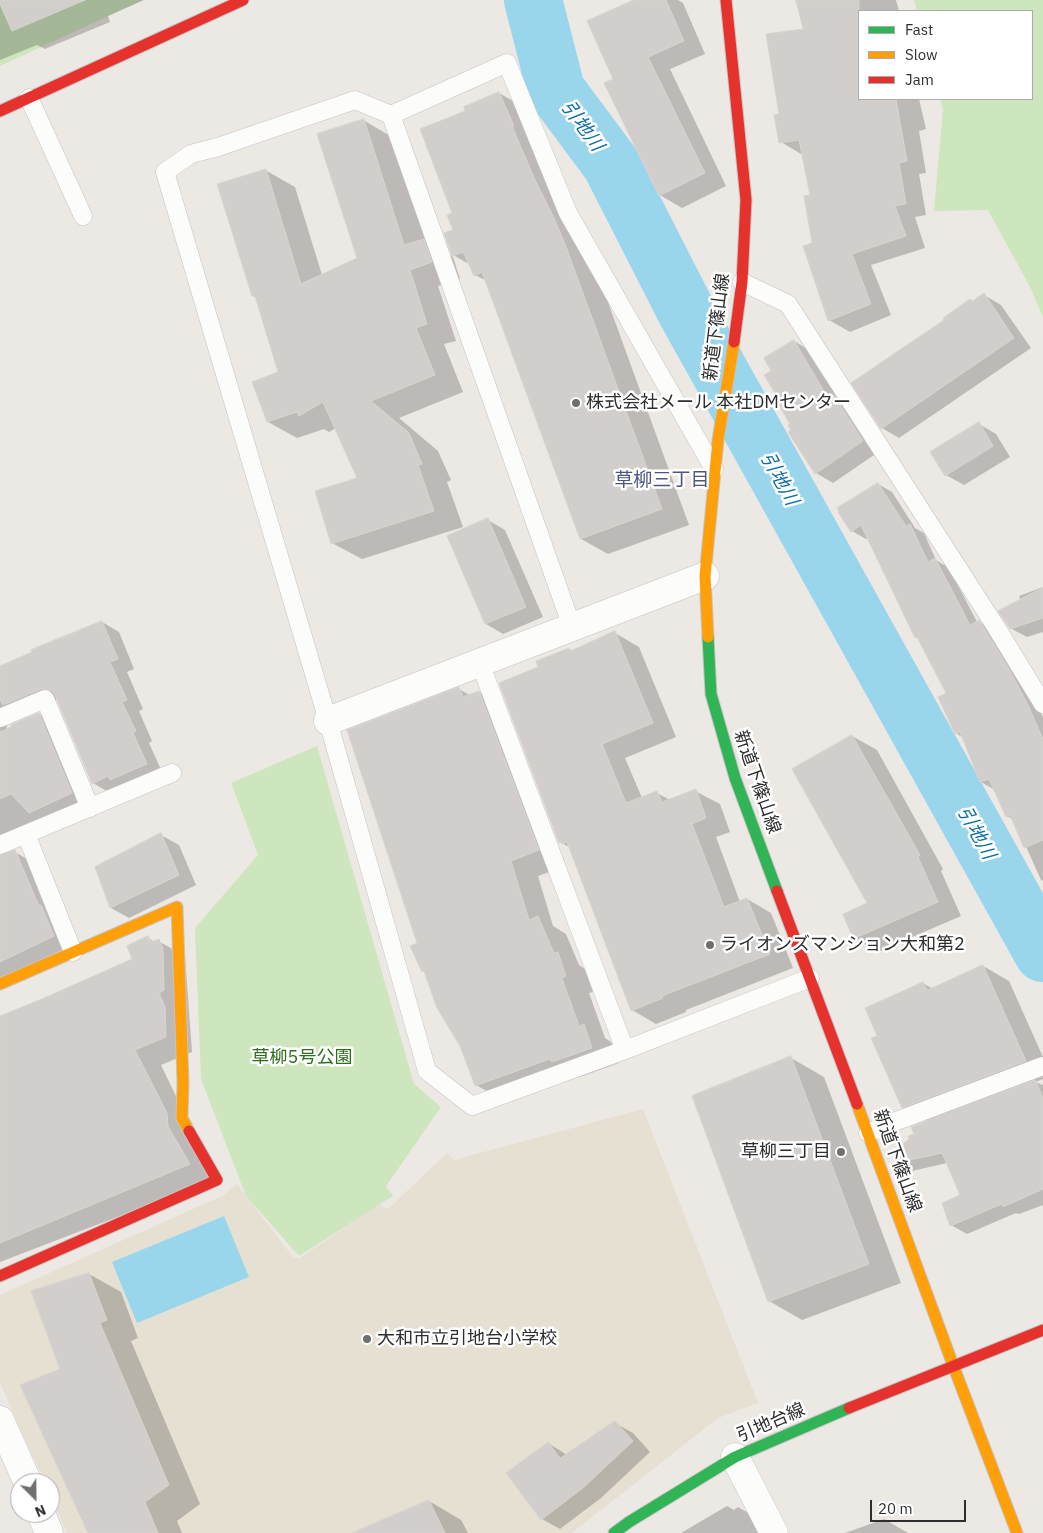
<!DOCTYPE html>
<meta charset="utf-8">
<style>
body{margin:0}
#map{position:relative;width:1043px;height:1533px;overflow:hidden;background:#ece8e4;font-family:"IBM Plex Sans",sans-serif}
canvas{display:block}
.legend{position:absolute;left:858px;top:10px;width:175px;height:90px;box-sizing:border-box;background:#fff;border:1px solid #ababab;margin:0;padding:6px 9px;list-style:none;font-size:15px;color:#2e2e2e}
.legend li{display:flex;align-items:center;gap:10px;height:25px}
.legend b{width:25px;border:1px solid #ababab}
.north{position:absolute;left:10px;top:1473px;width:50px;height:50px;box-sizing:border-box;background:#fff;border:1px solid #ababab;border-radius:50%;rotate:157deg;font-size:14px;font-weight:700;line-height:20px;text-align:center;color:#2e2e2e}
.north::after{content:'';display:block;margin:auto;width:18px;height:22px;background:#706f6e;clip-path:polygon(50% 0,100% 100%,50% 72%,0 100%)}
.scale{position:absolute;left:870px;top:1500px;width:96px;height:22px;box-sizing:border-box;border:2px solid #2e2e2e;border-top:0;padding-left:6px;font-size:15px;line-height:18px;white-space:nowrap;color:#2e2e2e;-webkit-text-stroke:4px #fff;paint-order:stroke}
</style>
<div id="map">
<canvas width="1043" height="1533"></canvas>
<ul class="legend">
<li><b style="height:6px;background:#30b455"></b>Fast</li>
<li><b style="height:6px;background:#ff9f0a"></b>Slow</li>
<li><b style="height:6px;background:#e5322d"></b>Jam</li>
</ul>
<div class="north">N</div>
<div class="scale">20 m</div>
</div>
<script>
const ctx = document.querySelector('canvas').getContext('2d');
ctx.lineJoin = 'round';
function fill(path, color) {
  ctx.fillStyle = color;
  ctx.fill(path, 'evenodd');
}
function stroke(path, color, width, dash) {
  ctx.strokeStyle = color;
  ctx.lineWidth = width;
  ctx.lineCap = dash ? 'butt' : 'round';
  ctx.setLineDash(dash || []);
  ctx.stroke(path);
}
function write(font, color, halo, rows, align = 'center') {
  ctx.font = font + ' "IBM Plex Sans","Noto Sans JP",sans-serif';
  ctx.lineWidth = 5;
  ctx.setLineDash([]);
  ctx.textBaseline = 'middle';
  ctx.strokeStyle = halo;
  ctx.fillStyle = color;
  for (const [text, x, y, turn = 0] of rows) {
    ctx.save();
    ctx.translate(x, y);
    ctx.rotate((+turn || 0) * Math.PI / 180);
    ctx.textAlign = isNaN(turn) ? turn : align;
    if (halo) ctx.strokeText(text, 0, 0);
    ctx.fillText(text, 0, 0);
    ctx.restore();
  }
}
const education = new Path2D(`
 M643,1109L758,1403L718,1418L572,1533H67L50,1495V1483H45L0,1383V1295L222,1196L237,1184L293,1257L300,1258L379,1204L388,1209L447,1153L454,1160Z`);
const green = new Path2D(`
 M0,0H143L0,66Z
 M914,0H1043V317L1030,287L988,210L934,211L943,109L940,99H1032V11H917Z
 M317,746L414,1084L441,1107L386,1186L393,1196L299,1256L246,1196L201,1079L195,928L258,855L231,783Z`);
const water = new Path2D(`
 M224,1216L249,1277L137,1323L112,1262Z`);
const shadow = new Path2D(`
 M0,0H144L108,16L110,22L45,49L37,45L0,60Z
 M637,0H678L683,3L705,54L670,69L726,186L682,208L660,195L614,80Z
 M797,0H896L899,11H859V99H919L926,129L919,131L926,173L919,174L926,215L915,217L925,248L871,265L891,315L850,332L829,320L813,244L811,196L803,154H801L781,142V115L805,30Z
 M499,93L527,109L593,261L689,525L608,554L581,539L487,281L475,275L471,265L453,255L454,231L453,214L467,112Z
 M363,120L392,137L426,242L453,257L460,279L438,286L456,341L444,344L463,392L399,418L438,451L451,480L447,482L463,527L362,559L332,543L359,478L336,428L329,432L324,429L297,438L268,422L280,373L257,298L253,296L265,170L295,187L322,275L358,259Z
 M984,295L1001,305L1031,348L899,438L882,428L973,302Z
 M794,341L812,352L880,451L833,483L816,473L793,430L792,424L777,394L773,371Z
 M979,424L996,434L1010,457L964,485L946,475Z
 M878,484L892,492L915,528L924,533L936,560L949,568L977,622H979L993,630L1043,717V881L1041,880L1014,820L1007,816L995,790L981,782L963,738L956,733L947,694L919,639L916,637L868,537L866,539L852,531Z
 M488,520L505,530L543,617L503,634L486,624Z
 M1043,587V632L1027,637L1010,628L1021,601L1019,596Z
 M102,622L119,632L134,669L127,672L143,709L139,711L152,741L149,743L163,774L110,793L93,783L58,699L13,718L9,721L6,729L39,714L56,724L89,803L9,848L6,856L15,852L32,862L70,946L0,980V667Z
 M615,633L639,647L676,737L625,758L642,798L657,793L670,800L695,791L720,804L730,832L716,837L740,902L747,899L771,913L793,968L686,1010V1012L656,1024L632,1010L571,848L560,842L540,668L569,649L572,651Z
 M459,689L471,696L479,692L506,708L566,866L538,876L553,926L566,934L579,965L585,969L593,992L589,993L605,1038L611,1042L619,1063L580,1077L576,1075L504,1101L476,1085L461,1046L426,972L423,971L418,944Z
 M852,736L877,750L943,869L941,871L961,916L878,952L854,938L869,904Z
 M161,835L179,845L196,885L129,918L111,908L96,867Z
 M148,938L155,942L158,941L185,956L192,1052L161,1065L216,1179L0,1262V1021L134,960Z
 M983,966L1009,981L1043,1057V1079L1035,1082L1043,1085V1205L1019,1214L1016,1213L967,1234L951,1225L961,1195L947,1163L912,1171L897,1162L915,1134L929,1122L903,1107L878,1036L923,983L933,989Z
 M791,1058L824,1077L901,1283L802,1320L769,1301Z
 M89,1274L121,1292L138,1338L131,1341L200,1504L177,1521L182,1533H90L61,1370Z
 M615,1423L633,1433L650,1452L601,1498L560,1529L542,1519L508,1473L548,1443L567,1455Z
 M429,1501L461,1520L468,1533H355Z
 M727,1506L734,1510L738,1507L760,1520L768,1533H681Z
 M884,1519L908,1533H845Z`);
const river = new Path2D(`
 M533,0L556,90L611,164L687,313L1043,953`);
const building = new Path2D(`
 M0,0H85L12,31L0,4Z
 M634,0H666L684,41L648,57L705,173L659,196L604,83L613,79L587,21Z
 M796,0H859V99H896L907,161L899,163L906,204L895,206L906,236L852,254L871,304L828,321L803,246L812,243L804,196L810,195L799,140L779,143L774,115L779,114L766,34L803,29Z
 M499,92L514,126H512L535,180L554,218L565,244L662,509L580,539L482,272L474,276L463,252L452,256L444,233L453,230L447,215L452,213L420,129L465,111L464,107Z
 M364,119L404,245L424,239L432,262L410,270L427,324L416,328L435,375L371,401L409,433L422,464L418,465L434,511L331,544L315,491L357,478L323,402L299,416L297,412L267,422L252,382L278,372L255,296H252L217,184L266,169L301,284L357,258L317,134Z
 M984,293L1014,338L881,429L851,383L944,320L943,318L970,299L972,301Z
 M794,340L828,398L834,395L863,441L815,474L788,432L791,430L788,425L790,424L773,395L775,393L764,375L771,371L764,358Z
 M979,422L993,446L945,476L930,452Z
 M878,483L906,526L910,524L928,562L935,558L970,625L979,620L1009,669L1027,703L1043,739V840L1024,848L1010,815L1006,817L989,779L980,782L960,732L955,734L938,697L946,693L917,637L915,638L861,525L851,532L838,512L839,511L837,508Z
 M488,518L526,607L485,624L447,536Z
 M1043,588V618L1010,629L998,611Z
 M102,621L118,659L110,662L127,700L122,702L136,731L133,733L147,764L110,780L108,776L92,784L55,695L52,691L47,689H41L3,705L0,699V666L32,652L31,650Z
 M615,631L653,723L602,744L626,803L657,791L662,802L696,789L706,818L692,824L724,907L747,898L770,954L662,996L663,998L631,1011L567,842L562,844V842L559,843L499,683L538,667L536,661L569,648L570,651Z
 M459,687L463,697L479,691L539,850L511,861L529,920L538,916L554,953L558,952L566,976L562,978L579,1026L584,1024L592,1048L552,1062L550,1059L475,1086L460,1046L437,1008L424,971L422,972L410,946L417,943L347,730Z
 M39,713L72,793L29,813L11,794L0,799V732L12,727L11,725Z
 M852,735L920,855L918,857L938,902L853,939L843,914L867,903L792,769Z
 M161,833L179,875L110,908L95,867Z
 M15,850L39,906L41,905L54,936L0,962V855Z
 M148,936L151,942L159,939L163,949L164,990L159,993L165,1007L166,1037L135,1050L167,1113L168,1126L190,1164L0,1243V1016L42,999L132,959L127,946Z
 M983,965L1026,1061L902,1108L871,1038L877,1036L865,1008L923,982L927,990Z
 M791,1056L869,1264L768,1302L692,1096Z
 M1035,1080L1043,1098V1189L1003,1207L1002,1204L950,1226L942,1203L960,1195L942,1153L896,1163L892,1152L909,1139L908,1136L914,1134L911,1127Z
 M89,1273L107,1320L100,1323L169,1485L145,1502L158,1533H88L20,1385L60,1369L31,1291Z
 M615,1421L633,1441L583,1488L541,1520L506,1473L548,1442L560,1458Z
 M429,1500L445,1533H352Z`);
const lane = new Path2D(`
 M29,98L83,216
 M391,115L507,63L568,213L714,469
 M742,282L788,304L996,627L1043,704
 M572,627L391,115L355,100L218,147L191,154L165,172L328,721L427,1071L472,1106L625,1050L810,978
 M480,663L625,1050
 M0,718L45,699L90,808
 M26,834L73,952
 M0,845L172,773
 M868,1133L894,1122L1043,1066`);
const street = new Path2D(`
 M328,721L705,576
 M0,1420L28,1483
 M735,1457L774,1533
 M41,1513L49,1533`);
const fast = new Path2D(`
 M708,637L711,694L735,778L777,891
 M614,1533L629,1522L735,1457L849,1408`);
const slow = new Path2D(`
 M708,637L705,576L718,440L734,342
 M0,984L177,907L183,1083L182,1118L189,1131
 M857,1104L953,1365L1017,1533`);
const jam = new Path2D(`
 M726,0L746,200L742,282L734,342
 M0,111L243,0
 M777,891L857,1104
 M0,1276L217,1180L189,1131
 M849,1408L1043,1330`);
const markers = [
 [576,403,5,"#706f6e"],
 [710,945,5,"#706f6e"],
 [841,1152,5,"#706f6e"],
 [367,1339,5,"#706f6e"]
];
const streetNames = [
 ["新道下篠山線",717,327,-83],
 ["新道下篠山線",757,782,71],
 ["新道下篠山線",897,1161,70],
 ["引地台線",771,1423,-23]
];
const poiNames = [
 ["株式会社メール 本社DMセンター",586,403],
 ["ライオンズマンション大和第2",720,945],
 ["草柳三丁目",831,1152,"right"],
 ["大和市立引地台小学校",377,1339]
];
const parkNames = [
 ["草柳5号公園",302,1058]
];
const waterNames = [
 ["引地川",582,126,54],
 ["引地川",779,479,61],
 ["引地川",976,833,61]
];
const neighbourhoodNames = [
 ["草柳三丁目",662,481]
];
fill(education, '#e6e0d3');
fill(green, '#cee6be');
fill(water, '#99d6ec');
fill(shadow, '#0003');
stroke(river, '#99d6ec', 58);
fill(building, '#d1cecb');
stroke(building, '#d7d4d0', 1);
stroke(lane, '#c5c4c5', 19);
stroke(street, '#c5c4c5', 29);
stroke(fast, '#c5c4c5', 13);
stroke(slow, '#c5c4c5', 13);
stroke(jam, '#c5c4c5', 13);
stroke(lane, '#fcfcfb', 18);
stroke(street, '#fcfcfb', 28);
stroke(fast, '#30b455', 11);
stroke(slow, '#ff9f0a', 11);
stroke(jam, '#e5322d', 11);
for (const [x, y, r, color] of markers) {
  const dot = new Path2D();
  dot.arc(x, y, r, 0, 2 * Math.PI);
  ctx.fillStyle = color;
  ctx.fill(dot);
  stroke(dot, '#fff', 2);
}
write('18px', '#2e2e2e', '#fff', streetNames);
write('18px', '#2e2e2e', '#fff', poiNames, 'left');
write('18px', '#2c6e1b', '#fff', parkNames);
write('italic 19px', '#0d6fa3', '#fff', waterNames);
write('19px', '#4d5680', '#fff', neighbourhoodNames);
</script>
